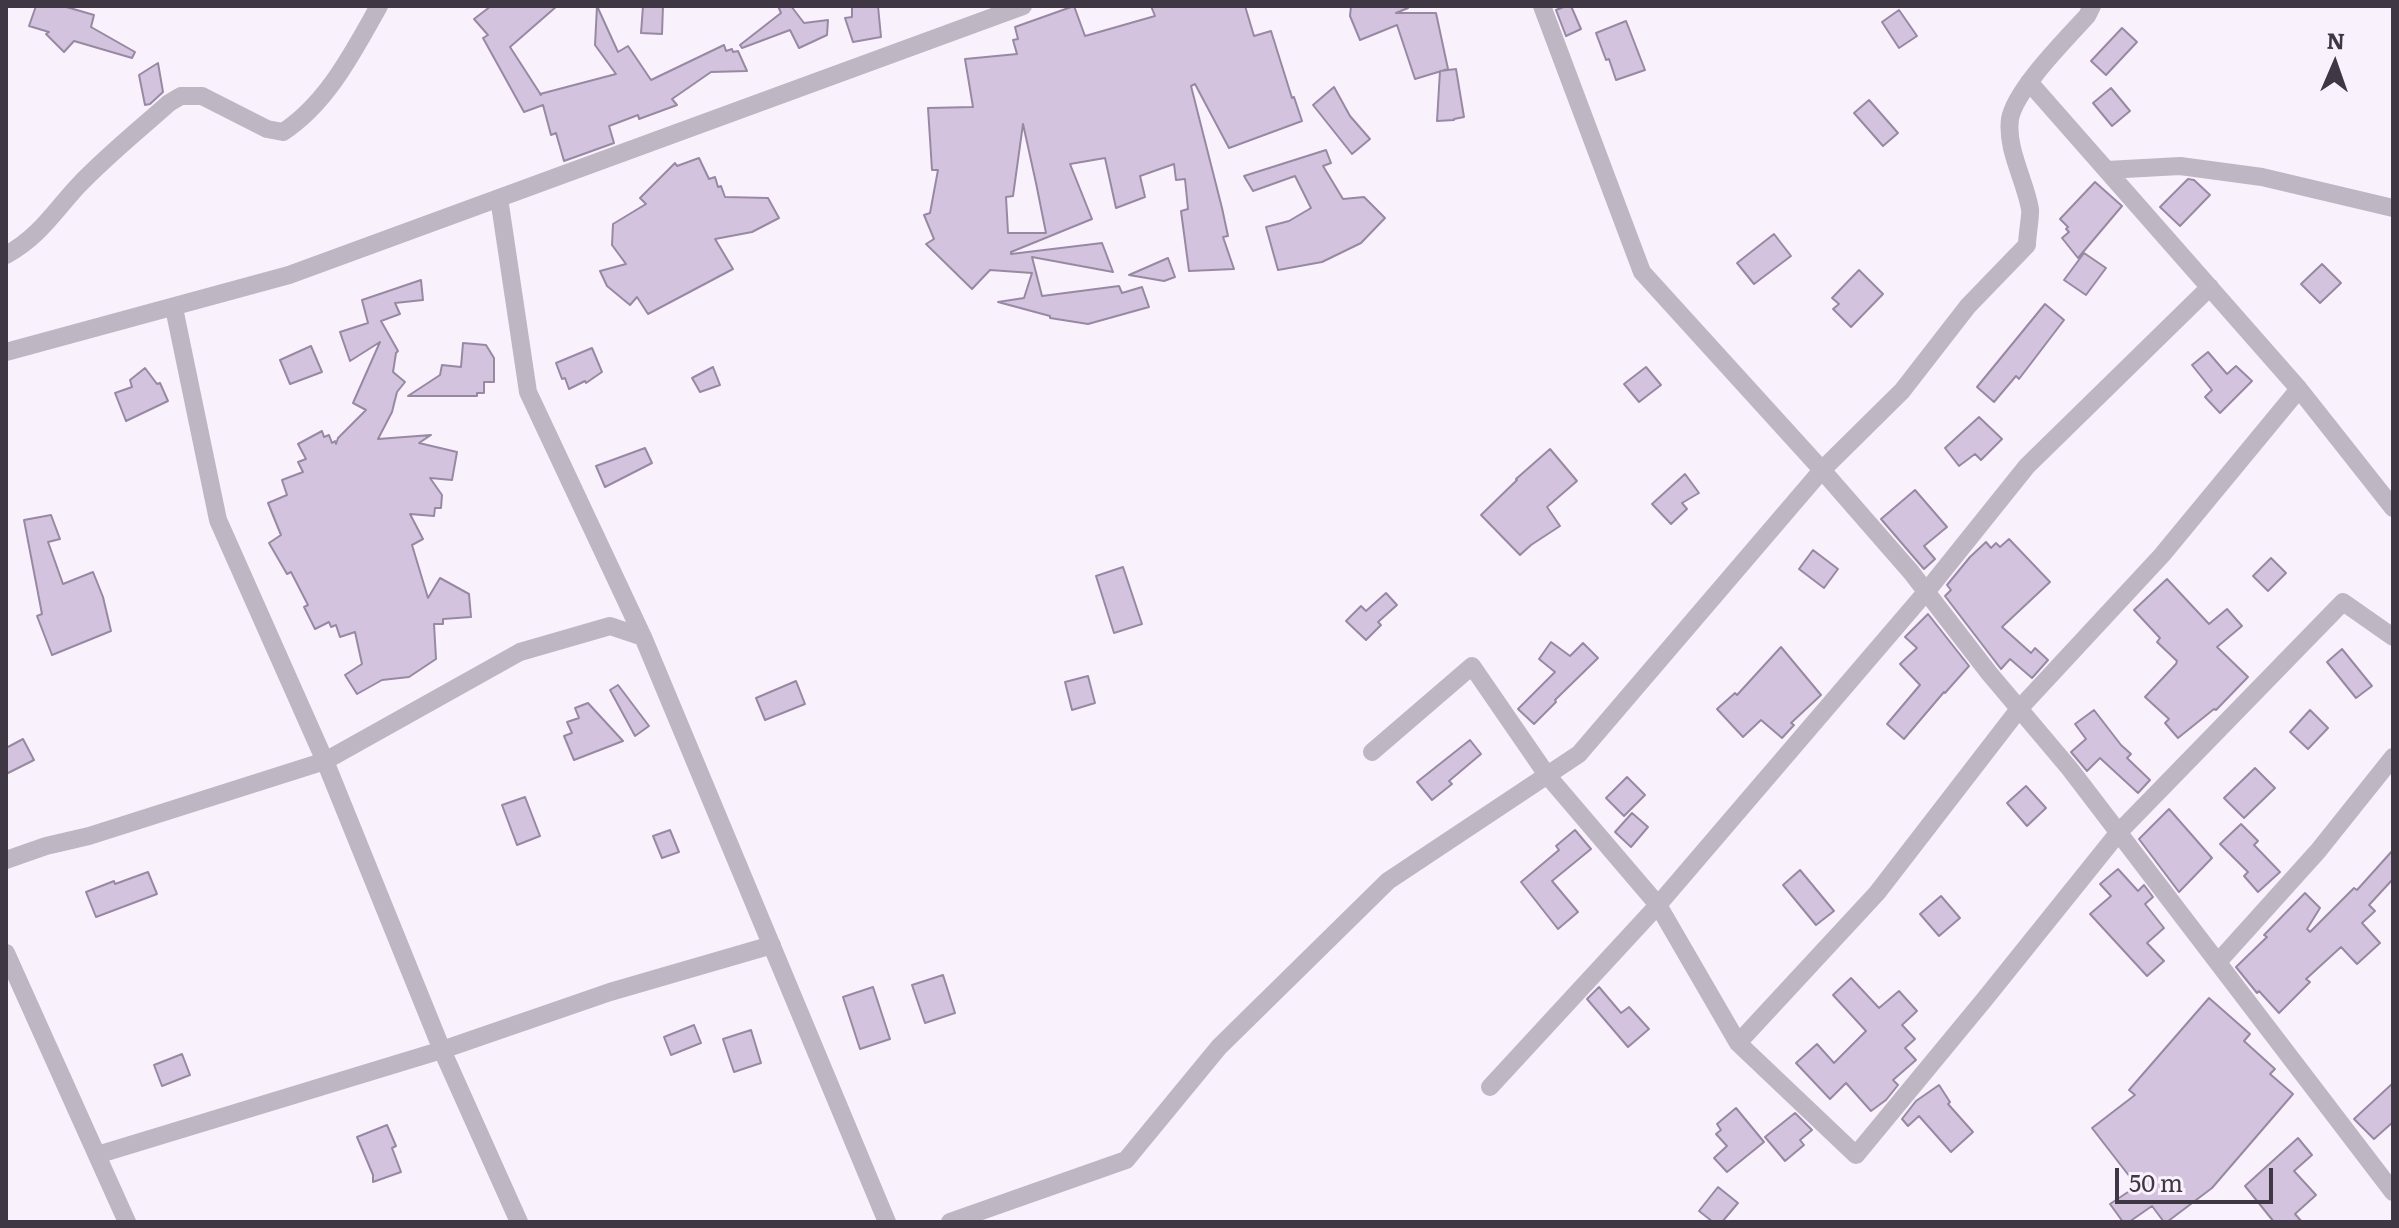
<!DOCTYPE html>
<style>
body{margin:0}
#map{position:relative;width:2399px;height:1228px;overflow:hidden;background:#f9f2fd;font-family:Literata,serif}
canvas{display:block}
.frame{position:absolute;inset:0;border:8px solid #3f3844;pointer-events:none}
.north{position:absolute;left:2295px;top:24px;width:80px;height:80px;-webkit-text-stroke:6px #f9f2fd;paint-order:stroke;rotate:2deg;font-size:22px;font-weight:700;line-height:32px;text-align:center;color:#3f3844}
.north::after{content:'';display:block;margin:auto;width:28px;height:36px;background:#3f3844;clip-path:polygon(50% 0,100% 100%,50% 72%,0 100%)}
.scale{position:absolute;left:2115px;top:1168px;width:158px;height:36px;box-sizing:border-box;border:4px solid #3f3844;border-top:0;padding-left:10px;font-size:24px;line-height:28px;white-space:nowrap;color:#3f3844;-webkit-text-stroke:6px #f9f2fd;paint-order:stroke}
</style>
<div id="map">
<canvas width="2399" height="1228"></canvas>
<div class="frame"></div>
<div class="north">N</div>
<div class="scale">50 m</div>
</div>
<script>
const ctx = document.querySelector('canvas').getContext('2d');
ctx.lineJoin = 'round';
function fill(path, color) {
  ctx.fillStyle = color;
  ctx.fill(path, 'evenodd');
}
function stroke(path, color, width, dash) {
  ctx.strokeStyle = color;
  ctx.lineWidth = width;
  ctx.lineCap = dash ? 'butt' : 'round';
  ctx.setLineDash(dash || []);
  ctx.stroke(path);
}
const building = new Path2D(`
 M36,6H63L94,15L91,27L135,52L132,58L74,41L64,52L46,34L49,32L29,26Z
 M491,6H557L510,47L541,95L540,94L616,74L595,45L597,6L618,52L628,46L651,80L724,45L726,51L732,49L733,52L738,51L747,71L711,72L672,99L677,105L639,119L638,115L609,126L614,143L564,161L556,133L551,135L543,105L524,112L483,38L488,35L474,19Z
 M643,6H663L662,34L641,33Z
 M778,6H791L804,23L828,20L827,35L799,48L790,30L742,48L740,45L781,13Z
 M852,6H878L881,37L853,42L845,18L852,17Z
 M1074,6L1085,36L1155,16L1151,6H1245L1254,36L1271,31L1292,98L1294,97L1302,121L1229,148L1195,84L1191,86L1222,208L1228,236L1223,237L1234,269L1189,271L1181,211L1188,209L1185,179L1176,180L1174,164L1140,176L1145,197L1116,208L1105,158L1070,164L1092,219L1011,252V254L1102,243L1113,272L1032,257L1042,296L1119,286L1122,293L1142,287L1149,307L1088,324L1050,318V316L998,302L1024,298L1032,273L990,270L972,289L926,244L934,239L924,215L930,213L938,170H932L928,108L973,107L965,59L1017,54L1013,40L1018,39L1015,27ZM1023,124L1036,183L1046,233H1008L1006,197L1013,196Z
 M1351,6H1407L1408,8L1396,13H1436L1448,69L1415,79L1397,25L1360,40L1350,16Z
 M1566,6H1571L1581,29L1566,36L1556,10Z
 M1899,10L1917,36L1899,48L1882,22Z
 M1626,21L1645,70L1616,80L1609,59L1606,60L1596,33Z
 M2122,28L2137,42L2106,75L2091,61Z
 M158,63L163,92L150,104L145,105L139,75Z
 M1456,69L1464,117L1454,119V120L1437,121L1440,71Z
 M1334,87L1350,116L1370,139L1352,154L1313,105Z
 M2111,88L2130,111L2112,126L2093,103Z
 M1869,100L1898,133L1883,146L1854,113Z
 M1326,150L1331,163L1323,166L1343,199L1364,197L1385,218L1361,243L1322,262L1278,270L1266,227L1289,221L1311,208L1295,176L1253,191L1244,176Z
 M699,158L709,179L715,177L718,187L721,186L725,197L768,198L779,218L752,232L715,239L733,269L648,314L637,297L630,305L607,286L600,271L626,264L612,245L613,224L646,204L640,198L675,163L677,166Z
 M2188,179L2194,180L2210,195L2180,226L2160,207Z
 M2095,182L2122,206L2078,258L2062,238L2069,232L2066,229L2068,227L2060,219Z
 M1774,234L1791,256L1754,284L1737,263Z
 M2084,253L2106,268L2086,295L2064,280Z
 M1168,258L1175,277L1164,281L1129,275Z
 M2322,264L2341,283L2320,303L2301,284Z
 M1859,270L1883,294L1851,327L1833,309L1839,304L1832,298Z
 M421,280L423,300L395,303L400,314L381,321L398,351L396,353L393,372L405,382L397,392L392,412L378,439L431,435L419,443L457,452L452,480L430,478L442,495L441,508H435L434,516L410,514L423,539L412,545L428,598L440,578L469,594L471,617L443,619V624H434L436,659L409,677L382,680L357,694L345,675L362,664L355,632L340,637L336,625L331,627L329,622L315,629L304,607L308,605L291,572L287,574L269,543L281,535L268,503L287,495L282,480L303,472L298,462L306,459L298,444L322,431L324,437L329,435L332,443L335,441L336,444L338,438L366,410L353,403L380,342L350,361L340,332L368,323L362,300Z
 M2045,304L2064,320L2019,379L2016,376L1994,402L1977,387Z
 M463,343L486,345L494,358V382H484V393H477V396H408L440,375L442,365L461,367Z
 M311,346L322,372L290,384L280,360Z
 M592,348L602,372L586,383L585,381L569,389L565,378L562,379L556,363Z
 M2208,352L2227,374L2236,366L2252,381L2220,413L2205,397L2212,390L2192,365Z
 M713,367L720,385L700,392L692,378Z
 M1646,367L1661,385L1639,402L1624,384Z
 M145,368L157,384L160,383L168,401L126,421L115,393L132,387L130,380Z
 M1979,417L2002,439L1981,460L1975,454L1959,466L1945,448Z
 M645,448L652,463L605,487L596,466Z
 M1550,449L1577,481L1547,507L1560,526L1531,545L1520,555L1481,515L1517,480L1516,479Z
 M1685,474L1699,493L1682,503L1687,509L1671,524L1652,504Z
 M1915,490L1947,527L1924,546L1935,559L1924,569L1881,519Z
 M51,515L60,539L48,542L63,584L93,572L103,597L111,631L52,655L37,616L42,614L24,520Z
 M2009,539L2050,582L2002,627L2031,653L2035,648L2048,660L2032,678L2010,659L2001,669L1945,596L1951,590L1947,585L1970,557L1986,542L1991,548L1996,543L2000,547Z
 M1813,550L1838,569L1824,588L1799,569Z
 M2271,558L2286,573L2268,591L2253,576Z
 M1123,567L1142,624L1114,633L1096,576Z
 M2167,579L2209,624L2227,609L2242,626L2217,647L2248,677L2216,710L2214,709L2178,738L2165,723L2169,719L2145,697L2176,664L2177,661L2157,642L2160,638L2134,610Z
 M1386,593L1397,605L1378,622L1381,625L1366,640L1346,621L1361,606L1366,611Z
 M1928,614L1969,666L1945,693L1944,692L1904,739L1887,724L1920,685L1900,664L1917,648L1905,637Z
 M1551,642L1570,656L1583,643L1598,658L1555,700L1556,702L1534,724L1518,709L1555,672L1539,659Z
 M1781,647L1821,695L1791,723L1794,725L1782,738L1761,720L1743,737L1717,709L1735,693L1737,695Z
 M2342,649L2372,686L2356,698L2327,662Z
 M1088,676L1095,703L1072,710L1065,682Z
 M796,681L805,704L765,720L756,698Z
 M618,685L649,726L635,736L610,690Z
 M588,703L623,741L574,760L564,736L572,733L567,722L579,718L575,708Z
 M2094,710L2121,745L2131,754L2127,758L2150,780L2138,793L2100,758L2087,771L2071,752L2086,739L2075,724Z
 M2310,710L2328,728L2308,749L2290,732Z
 M23,739L34,760L6,774V748Z
 M1470,740L1481,754L1449,781L1452,784L1432,800L1417,782Z
 M2255,768L2275,788L2244,818L2224,798Z
 M1627,777L1645,795L1624,816L1606,798Z
 M2026,786L2046,808L2027,826L2007,803Z
 M525,797L540,836L517,845L502,805Z
 M2169,809L2212,858L2179,892L2139,839Z
 M1632,813L1648,827L1631,847L1615,832Z
 M2241,824L2258,841L2254,845L2280,872L2258,892L2244,876L2248,872L2220,844Z
 M670,830L679,852L662,858L653,836Z
 M1575,830L1591,849L1552,881L1578,912L1558,929L1521,882L1559,850L1556,846Z
 M2393,850V879L2369,905L2375,911L2362,923L2380,943L2357,964L2341,947L2306,979L2310,982L2279,1013L2259,991L2257,993L2236,967L2267,937L2264,935L2305,893L2320,908L2307,929L2310,932L2354,888L2357,890Z
 M2118,869L2138,891L2144,885L2153,897L2145,904L2164,928L2147,943L2164,961L2147,976L2090,914L2111,896L2100,884Z
 M1800,870L1834,911L1816,925L1783,885Z
 M148,872L157,894L96,917L86,892L114,881L115,884Z
 M1941,896L1960,918L1939,936L1920,914Z
 M943,975L955,1013L925,1023L912,985Z
 M1851,978L1879,1008L1899,991L1917,1011L1902,1025L1915,1039L1905,1048L1916,1060L1893,1080L1898,1085L1886,1100L1871,1111L1846,1083L1830,1099L1796,1063L1817,1044L1834,1063L1866,1031L1833,995Z
 M873,987L890,1039L860,1049L843,997Z
 M1599,987L1621,1013L1629,1007L1649,1029L1628,1047L1587,999Z
 M2209,998L2250,1034L2244,1041L2275,1069L2270,1074L2293,1094L2212,1188L2167,1222H2164L2152,1206L2129,1222H2123L2110,1204L2137,1186L2092,1128L2135,1095L2129,1090Z
 M694,1025L701,1043L671,1055L664,1037Z
 M751,1030L761,1063L734,1072L723,1039Z
 M182,1054L190,1075L162,1086L154,1065Z
 M2393,1083V1122L2374,1139L2354,1119Z
 M1939,1085L1950,1102L1948,1104L1973,1132L1951,1152L1919,1116L1908,1126L1902,1119L1916,1101Z
 M1736,1108L1764,1142L1727,1172L1714,1158L1727,1146L1716,1134L1721,1130L1717,1124Z
 M1795,1113L1812,1130L1800,1140L1804,1145L1785,1161L1765,1137Z
 M387,1125L396,1146L392,1148L401,1172L373,1182V1175L357,1137Z
 M2298,1138L2312,1155L2294,1171L2316,1195L2295,1214L2302,1222H2274L2245,1186Z
 M1718,1187L1738,1203L1722,1222H1713L1699,1211Z`);
const street = new Path2D(`
 M2092,6L2087,16C2066,39 2015,90 2010,119C2006,149 2025,180 2030,209C2031,215 2027,235 2027,245L1968,306L1902,391L1822,470L1911,572L1989,673L2070,769L2393,1192
 M2029,82L2299,389L2393,508
 M2107,170L2180,166L2262,177L2393,208
 M499,198L528,392L643,637L887,1222
 M6,255C38,238 54,212 77,187C105,157 139,130 169,103L181,96H202L267,129L283,132C328,102 353,52 379,6
 M174,308L218,520L325,761L442,1050L519,1222
 M6,352L289,275L1023,6
 M1372,752L1472,666L1547,775L1658,905L1738,1043L1856,1155L1984,1000L2119,832L2343,602L2393,637
 M6,860L46,846L89,836L325,761L520,652L610,626L643,637
 M6,953L127,1222
 M2218,962L2318,851L2393,757
 M1738,1043L1877,893L2019,709L2162,555L2299,389
 M1490,1087L1658,905L1926,592L2027,466L2210,287
 M97,1155L442,1050L610,992L772,945
 M950,1222L1126,1160L1219,1047L1388,881L1579,754L1822,470L1642,272L1542,6`);
fill(building, '#d4c3df');
stroke(building, '#9889a3', 2);
stroke(street, '#beb6c3', 18);
</script>
